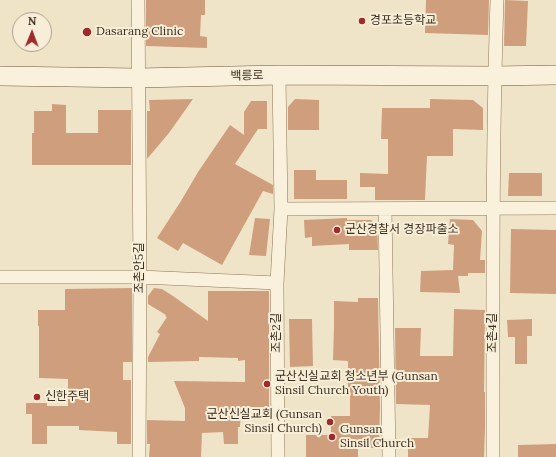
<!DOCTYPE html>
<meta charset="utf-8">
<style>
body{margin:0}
#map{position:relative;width:556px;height:457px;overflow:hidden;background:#f0e4c8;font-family:Lora,serif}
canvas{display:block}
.north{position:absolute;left:12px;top:12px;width:40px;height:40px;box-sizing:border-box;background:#f7eed8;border:1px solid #ada18e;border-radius:50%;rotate:1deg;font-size:11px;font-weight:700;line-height:16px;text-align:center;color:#3d2e20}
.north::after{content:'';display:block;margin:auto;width:14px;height:18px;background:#9e2a2b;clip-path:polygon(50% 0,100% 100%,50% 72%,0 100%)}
</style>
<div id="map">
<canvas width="556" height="457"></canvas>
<div class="north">N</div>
</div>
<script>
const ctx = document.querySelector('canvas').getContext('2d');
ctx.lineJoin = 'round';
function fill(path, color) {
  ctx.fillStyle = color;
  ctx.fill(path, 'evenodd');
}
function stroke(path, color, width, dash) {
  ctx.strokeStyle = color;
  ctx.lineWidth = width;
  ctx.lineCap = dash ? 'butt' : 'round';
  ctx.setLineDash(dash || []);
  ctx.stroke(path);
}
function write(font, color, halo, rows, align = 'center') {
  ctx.font = font + ' Lora,"Noto Sans KR",serif';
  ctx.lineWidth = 4;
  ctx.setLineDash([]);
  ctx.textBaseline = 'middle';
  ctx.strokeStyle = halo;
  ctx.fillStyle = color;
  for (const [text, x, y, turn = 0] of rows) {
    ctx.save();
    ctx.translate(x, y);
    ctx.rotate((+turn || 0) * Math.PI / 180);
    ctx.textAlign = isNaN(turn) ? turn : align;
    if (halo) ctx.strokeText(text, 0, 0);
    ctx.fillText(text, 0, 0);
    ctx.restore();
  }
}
const building = new Path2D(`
 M146,0H205V15H201L200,36L207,37V48L146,46Z
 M426,0H489L488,35L425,33Z
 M505,0L528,1L526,46H504Z
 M193,99L169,133L147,159V111H150L149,100Z
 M295,99L319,100V130H288V107Z
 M430,99L473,100L483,108V130L453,129V156H427L425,200H375V187H360V173L388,174V139H381L382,108H430Z
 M251,101H267V129H258L235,164L273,185V194L263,191L222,265L183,243L178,251L157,238L181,201L198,172L230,125L244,135V112Z
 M52,104L66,105V133H98V110H131V165H32V133H34V111H52Z
 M294,170H316V180H347V199H294Z
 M509,173H542V196H508Z
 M255,218L270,219L266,256L249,255Z
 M347,218V220H371L377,226L378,250H349V244L312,246V237L305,238L304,220Z
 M450,219L473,220L482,231L480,260H485V273H468V276H458L460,293L420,292L421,271L453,270L454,245L448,244Z
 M511,229L556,230V294L510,293Z
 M132,288V362H123V380H131V444H117V432L79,430V426H47V444H32V414H26V403H47V406H68V379L39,378V326H38V310H65V289Z
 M154,288L162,289L173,296L208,321V291H269V407H241L240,427H238V444H224L223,432L202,433L201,457H149L150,444H147V420L185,421V408L174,381L245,382V360L238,361V358L199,357V361L148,362V357L160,334L157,332L167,317L165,316L166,315L148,304V296Z
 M358,298H378L380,407L379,448H358V457H306V435H331V416H350V387H348V361L333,360L334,327V301L358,302Z
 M454,309L485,310L484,392H485V428L484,457H408V438H428L430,405L396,404L395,328H421L420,356H453Z
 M289,319H312L313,366L290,367Z
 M532,319V336H527V364H515V337H508L507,320Z
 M556,444V457H518V445Z`);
const street = new Path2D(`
 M138,0L140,277L139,457
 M281,209L556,208
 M385,209L389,457
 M0,277H140L277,283
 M278,457L277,283L281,209L279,75
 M493,457C493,305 492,152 497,0`);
const secondary = new Path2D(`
 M0,76L138,78L279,75L494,76L556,75`);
const markers = [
 [362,21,4,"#9e2a2b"],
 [87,32,5,"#9e2a2b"],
 [337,230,4,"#9e2a2b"],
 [267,384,4,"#9e2a2b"],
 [37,397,4,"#9e2a2b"],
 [330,422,4,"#9e2a2b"],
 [332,437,4,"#9e2a2b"]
];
const poiNames = [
 ["경포초등학교",370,21],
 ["Dasarang Clinic",96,32],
 ["군산경찰서 경장파출소",345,230],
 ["군산신실교회 청소년부 (Gunsan",275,377],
 ["Sinsil Church Youth)",275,391],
 ["신한주택",45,397],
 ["군산신실교회 (Gunsan",322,415,"right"],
 ["Sinsil Church)",322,429,"right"],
 ["Gunsan",340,430],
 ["Sinsil Church",340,444]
];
const streetNames = [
 ["백릉로",247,76,-1],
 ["조촌안5길",140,268,-90],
 ["조촌2길",277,333,-90],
 ["조촌4길",493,333,-90]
];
fill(building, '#cf9f7d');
stroke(street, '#8d765c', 14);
stroke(secondary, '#6f573f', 20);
stroke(street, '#faf1dc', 13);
stroke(secondary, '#faf1dc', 19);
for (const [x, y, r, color] of markers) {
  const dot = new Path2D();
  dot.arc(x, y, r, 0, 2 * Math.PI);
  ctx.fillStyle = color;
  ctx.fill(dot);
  stroke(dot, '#f7eed8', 1.5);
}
write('12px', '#3d2e20', '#f7eed8', poiNames, 'left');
write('12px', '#3d2e20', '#f7eed8', streetNames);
</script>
